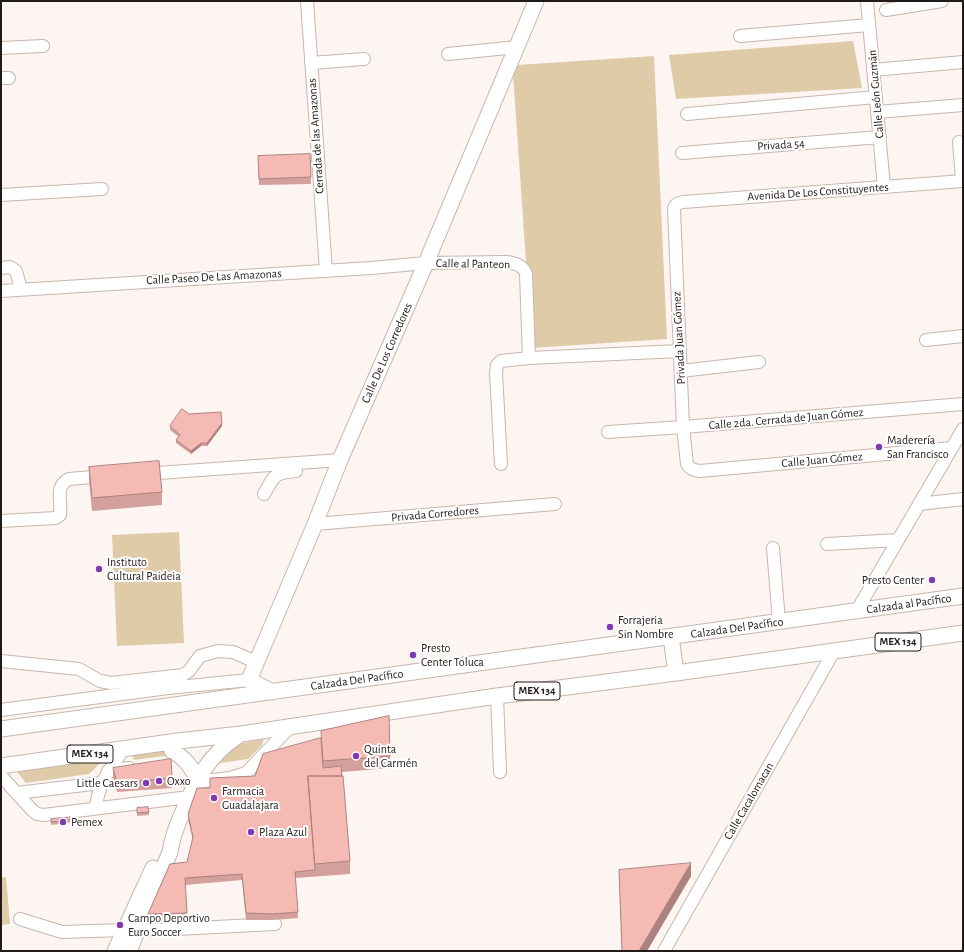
<!DOCTYPE html>
<meta charset="utf-8">
<style>
body{margin:0}
#map{position:relative;width:964px;height:952px;overflow:hidden;background:#fdf5f1;font-family:"Alegreya Sans",sans-serif}
canvas{display:block}
.frame{position:absolute;inset:0;border:2px solid #221a18;pointer-events:none}
</style>
<div id="map">
<canvas width="964" height="952"></canvas>
<div class="frame"></div>
</div>
<script>
const ctx = document.querySelector('canvas').getContext('2d');
ctx.lineJoin = 'round';
function fill(path, color) {
  ctx.fillStyle = color;
  ctx.fill(path, 'evenodd');
}
function stroke(path, color, width, dash) {
  ctx.strokeStyle = color;
  ctx.lineWidth = width;
  ctx.lineCap = dash ? 'butt' : 'round';
  ctx.setLineDash(dash || []);
  ctx.stroke(path);
}
function write(font, color, halo, rows, align = 'center') {
  ctx.font = font + ' "Alegreya Sans",sans-serif';
  ctx.lineWidth = 4;
  ctx.setLineDash([]);
  ctx.textBaseline = 'middle';
  ctx.strokeStyle = halo;
  ctx.fillStyle = color;
  for (const [text, x, y, turn = 0] of rows) {
    ctx.save();
    ctx.translate(x, y);
    ctx.rotate((+turn || 0) * Math.PI / 180);
    ctx.textAlign = isNaN(turn) ? turn : align;
    if (halo) ctx.strokeText(text, 0, 0);
    ctx.fillText(text, 0, 0);
    ctx.restore();
  }
}
const green = new Path2D(`
 M853,41L862,88L676,99L669,55Z
 M654,56L667,339L532,348L513,74L517,65Z
 M179,532L184,643L117,646L112,535Z
 M264,739L262,745L248,759L220,763L215,767L232,745Z
 M150,749H167L172,755L134,760L132,756Z
 M106,758L89,774L26,783L14,768Z
 M6,877L10,924L1,925V878Z`);
const minor = new Path2D(`
 M307,1L326,271
 M867,1L884,187
 M886,10L942,1
 M740,36L869,25
 M1,48L43,46
 M448,54L517,47
 M311,63L364,59
 M873,70L963,62
 M1,78H9
 M877,112L963,105
 M687,114L876,97
 M959,142L962,181
 M682,153L880,137
 M1,195L102,189
 M1,268L10,267L16,271L21,289
 M1,291L371,268L426,263L506,262C515,263 523,265 526,274L529,358
 M926,340L963,336
 M681,371L759,362
 M608,432L683,427L963,404
 M952,448L700,471C693,470 690,469 687,464L683,427L674,209C675,204 678,203 683,202L963,181
 M501,464L496,373L497,365L501,361L529,358L680,351
 M144,474L340,460
 M264,494C275,475 273,473 296,471
 M919,504L963,499
 M1,521L56,518L60,515C62,500 54,487 69,479L105,476
 M315,524L555,504
 M827,544L898,540
 M773,548L779,622
 M856,612L963,429
 M1,661L79,669L100,681L111,683L183,675L189,671L200,656L218,651L233,652L256,662
 M497,696L500,772
 M1,710L168,688L249,680
 M108,771L129,768
 M1,776L32,810L37,814L44,815L189,797
 M196,782L230,778L246,773L291,726
 M17,793L101,783
 M96,808C98,783 110,770 123,750
 M20,919L62,932L123,930
 M137,931L275,924
 M664,951L834,651`);
const major = new Path2D(`
 M671,637L676,673
 M273,692L249,680L315,524L340,460L426,263L536,1
 M1,729L963,596
 M178,741L172,751C185,758 191,766 197,779
 M1,766L178,741L241,734L497,696L676,673L963,633
 M115,951L153,868
 M129,951L170,852C172,838 176,827 182,814C195,782 208,755 238,736`);
const wall = new Path2D(`
 M310,154L311,184L259,185L258,156Z
 M189,414L222,426L207,446H201L191,454L176,443V440L179,437L170,430V426Z
 M89,467L162,492V505L92,511L89,480Z
 M263,754L390,756V768L342,772L350,861V874L295,878L298,918L273,920H246L242,880L185,885L187,919L148,920V914L187,862L193,840L188,820V814L210,788L255,776Z
 M113,768L172,778V788L117,792L113,777Z
 M137,808L149,812V815L137,816Z
 M75,817V822L51,825V822Z
 M619,870L691,876L647,951H622Z`);
const shadedWall = new Path2D(`
 M222,423V426L207,446V443Z
 M201,443V446L191,454V451Z
 M691,863V876L647,951H639Z`);
const building = new Path2D(`
 M310,154L311,177L259,179L258,156Z
 M182,409L189,414L221,412L222,423L207,443H201L191,451L176,440L180,435L170,426Z
 M159,461L162,492L92,498L89,467Z
 M389,716L390,756L323,761L321,731Z
 M321,738L323,768L341,766L342,776H308L315,870L295,872L298,912L273,914L246,913L242,874L185,878L187,913L148,914L170,864L187,862L193,837L188,814L197,788H210V778L255,776L263,754Z
 M171,759L172,778L117,783L113,768Z
 M308,776H343L350,861L315,864Z
 M148,807L149,812L137,813V808Z
 M75,817V819L51,822V819Z
 M691,863L639,951H622L619,870Z`);
const markers = [
 [879,447,4,"#7d3baf"],
 [99,569,4,"#7d3baf"],
 [932,580,4,"#7d3baf"],
 [610,627,4,"#7d3baf"],
 [413,655,4,"#7d3baf"],
 [356,756,4,"#7d3baf"],
 [159,781,4,"#7d3baf"],
 [146,783,4,"#7d3baf"],
 [214,798,4,"#7d3baf"],
 [63,822,4,"#7d3baf"],
 [251,832,4,"#7d3baf"],
 [120,925,4,"#7d3baf"]
];
const shields = [
 [898,642,46],
 [537,691,46],
 [90,754,46]
];
const shieldNames = [
 ["MEX 134",898,642],
 ["MEX 134",537,691],
 ["MEX 134",90,754]
];
const streetNames = [
 ["Calle León Guzmán",876,94,-95],
 ["Cerrada de las Amazonas",316,136,-94],
 ["Privada 54",781,145,-4],
 ["Avenida De Los Constituyentes",818,192,-4],
 ["Calle al Panteon",473,264,1],
 ["Calle Paseo De Las Amazonas",214,277,-3],
 ["Privada Juan Gómez",679,338,-93],
 ["Calle De Los Corredores",387,353,-66],
 ["Calle 2da. Cerrada de Juan Gómez",786,419,-5],
 ["Calle Juan Gómez",822,460,-5],
 ["Privada Corredores",435,514,-5],
 ["Calzada al Pacífico",909,604,-8],
 ["Calzada Del Pacífico",737,628,-8],
 ["Calzada Del Pacífico",357,680,-8],
 ["Calle Cacalomacan",749,801,-60]
];
const poiNames = [
 ["Maderería",887,440],
 ["San Francisco",887,454],
 ["Instituto",107,562],
 ["Cultural Paideia",107,576],
 ["Presto Center",924,580,"right"],
 ["Forrajeria",618,620],
 ["Sin Nombre",618,634],
 ["Presto",421,648],
 ["Center Toluca",421,662],
 ["Quinta",364,749],
 ["del Carmén",364,763],
 ["Oxxo",167,781],
 ["Little Caesars",138,783,"right"],
 ["Farmacia",222,791],
 ["Guadalajara",222,805],
 ["Pemex",71,822],
 ["Plaza Azul",259,832],
 ["Campo Deportivo",128,918],
 ["Euro Soccer",128,932]
];
fill(green, '#dfcba8');
stroke(minor, '#c8b5ad', 14);
stroke(major, '#c8b5ad', 17);
stroke(minor, '#fff', 12);
stroke(major, '#fff', 15);
fill(wall, '#d4a09c');
fill(shadedWall, '#ac827f');
fill(building, '#f6bab5');
stroke(building, '#ac827f', 1);
for (const [x, y, r, color] of markers) {
  const dot = new Path2D();
  dot.arc(x, y, r, 0, 2 * Math.PI);
  ctx.fillStyle = color;
  ctx.fill(dot);
  stroke(dot, '#fff', 1.5);
}
for (const [x, y, w] of shields) {
  const box = new Path2D();
  box.roundRect(x - w / 2, y - 9, w, 18, 3);
  ctx.fillStyle = '#fff';
  ctx.fill(box);
  stroke(box, '#221a18', 1);
}
write('bold 11px', '#221a18', null, shieldNames);
write('12px', '#221a18', '#fff', streetNames);
write('12px', '#221a18', '#fff', poiNames, 'left');
</script>
